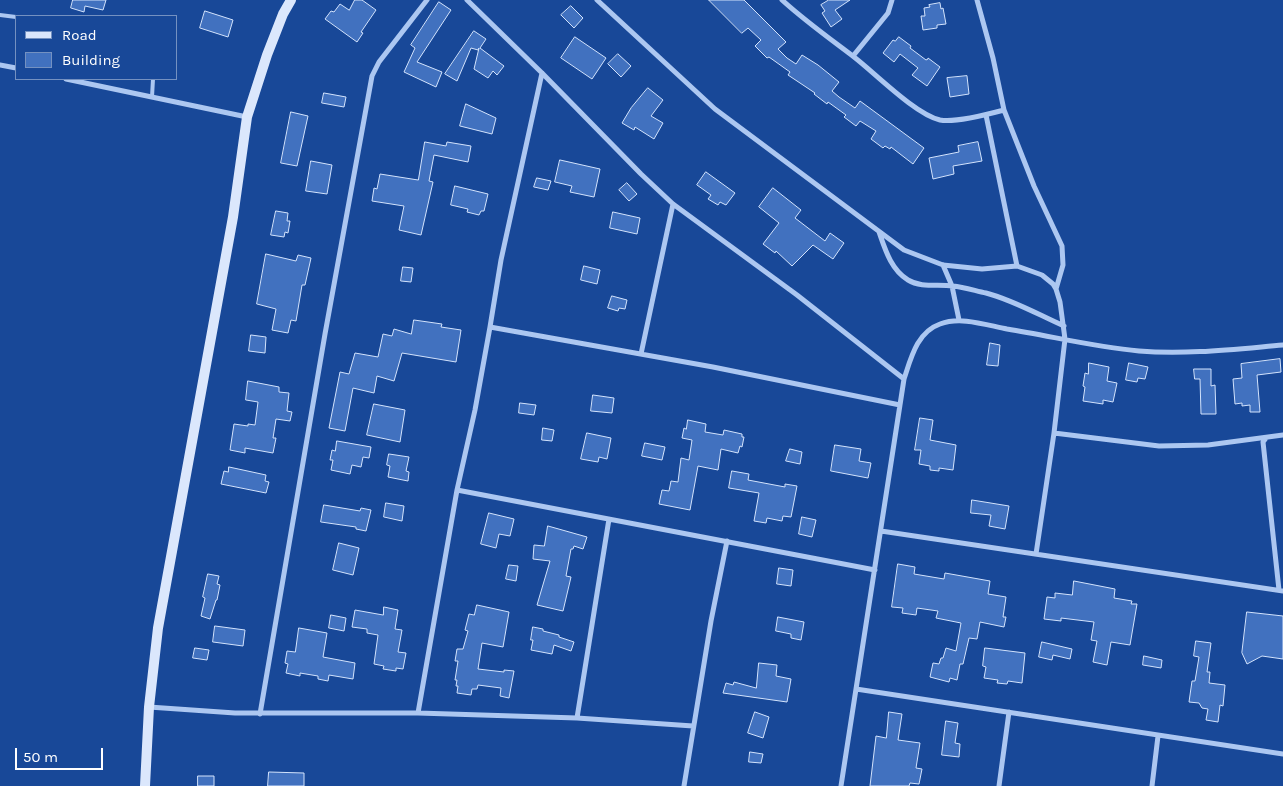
<!DOCTYPE html>
<style>
body{margin:0}
#map{position:relative;width:1283px;height:786px;overflow:hidden;background:#184898;font-family:Karla,sans-serif}
canvas{display:block}
.legend{position:absolute;left:15px;top:15px;width:162px;height:65px;box-sizing:border-box;background:#184898;border:1px solid #7491c1;margin:0;padding:6px 9px;list-style:none;font-size:15px;color:#fff}
.legend li{display:flex;align-items:center;gap:10px;height:25px}
.legend b{width:25px;border:1px solid #7491c1}
.scale{position:absolute;left:15px;top:748px;width:88px;height:22px;box-sizing:border-box;border:2px solid #fff;border-top:0;padding-left:6px;font-size:15px;line-height:18px;white-space:nowrap;color:#fff;-webkit-text-stroke:4px #184898;paint-order:stroke}
</style>
<div id="map">
<canvas width="1283" height="786"></canvas>
<ul class="legend">
<li><b style="height:6px;background:#dbe7fc"></b>Road</li>
<li><b style="height:14px;background:#4171bf"></b>Building</li>
</ul>
<div class="scale">50 m</div>
</div>
<script>
const ctx = document.querySelector('canvas').getContext('2d');
ctx.lineJoin = 'round';
function fill(path, color) {
  ctx.fillStyle = color;
  ctx.fill(path, 'evenodd');
}
function stroke(path, color, width, dash) {
  ctx.strokeStyle = color;
  ctx.lineWidth = width;
  ctx.lineCap = dash ? 'butt' : 'round';
  ctx.setLineDash(dash || []);
  ctx.stroke(path);
}
const building = new Path2D(`
 M73,0H106L103,10L85,6L84,12L71,8Z
 M355,0H362L376,10L361,32L363,33L357,42L325,19L331,11L334,12L340,4L349,10Z
 M709,0H744L786,42L778,49L787,58L796,64L802,55L818,65L839,82L832,91L839,97L855,108L860,101L924,148L913,164L891,147L890,149L885,146L883,148L871,139L876,131L860,121L856,126L844,117L846,115L828,102L827,104L814,94L815,93L788,75L790,72L769,57L767,58L755,46L761,40L748,28L742,33Z
 M829,0H850L835,10L842,19L831,27L822,13L825,11L821,5Z
 M439,2L451,10L417,62L442,72L436,87L404,72L415,48L411,45Z
 M940,3L941,9L943,8L946,24L937,25V28L923,30L921,16H925L924,8L930,7L929,5Z
 M571,6L583,18L574,28L561,15Z
 M205,11L233,20L228,37L200,28Z
 M474,31L486,39L480,48L504,66L497,75L493,71L488,78L474,69L479,48L478,50L471,48L457,81L445,74Z
 M575,37L606,58L592,79L561,58Z
 M899,37L911,46L910,48L926,60L928,59V58L940,67L927,86L912,75L918,68L900,54L894,62L883,53L893,40L895,41Z
 M618,54L631,66L621,77L608,64Z
 M967,76L969,94L950,97L947,78Z
 M648,88L663,100L651,116L663,123L654,139L635,127L634,130L622,123L631,108Z
 M324,93L346,97L344,107L322,103Z
 M466,104L496,118L492,134L460,126Z
 M291,112L308,116L297,166L281,163Z
 M425,142L446,146L447,142L471,146L468,162L434,155L429,181L433,182L421,235L399,230L404,206L372,201L374,188L377,189L380,174L418,180Z
 M978,142L982,161L953,166L954,174L933,179L929,158L959,152L958,146Z
 M560,160L600,169L594,197L570,192L572,186L555,182Z
 M311,161L332,165L327,194L306,191Z
 M706,172L735,193L726,205L720,202L718,205L708,199L711,195L697,185Z
 M537,178L551,181L548,190L534,187Z
 M627,183L637,194L629,201L619,190Z
 M455,186L488,194L484,211H481L479,215L467,212L468,209L451,205Z
 M773,188L801,210L795,218L825,241L830,233L844,243L833,259L813,245L792,266L776,251L775,253L763,244L779,223L759,207Z
 M276,211L288,213L287,221H290L288,233L285,232L284,237L271,235Z
 M613,212L640,218L637,234L610,228Z
 M266,254L296,261L298,255L311,258L305,285H302L296,321L291,320L288,333L272,330L276,309L257,304Z
 M584,266L600,270L597,284L581,280Z
 M403,267L413,268L411,282L401,281Z
 M612,296L627,300L625,309L619,308L618,311L608,308Z
 M414,320L442,324L441,327L461,330L456,362L402,353L394,381L377,376L374,393L353,388L345,431L329,428L340,372L349,374L355,353L378,357L383,334L392,336L394,329L411,334Z
 M251,335L266,337L265,353L249,351Z
 M990,343L1000,345L998,366L987,365Z
 M1280,359L1281,372L1257,375L1260,412H1250V405L1242,406V403L1235,404L1233,379L1242,378L1241,364Z
 M1089,363L1109,367L1107,381L1117,383L1113,402L1103,400V404L1083,401L1085,387L1083,386L1085,373L1088,374Z
 M1129,363L1148,367L1145,379L1138,378L1137,382L1126,380Z
 M1194,369H1211V386L1215,385L1216,414H1201L1200,379H1195Z
 M248,381L279,387V392L289,393L287,411L292,412L290,421L276,419L273,438H276L273,453L245,448V453L230,450L234,424L248,426V424L255,425L258,402L246,400Z
 M593,395L614,398L612,413L591,411Z
 M520,403L536,405L534,415L519,413Z
 M374,404L405,410L400,442L367,435Z
 M920,418L933,420L930,440L956,445L953,470L939,468V471L930,470V466L919,464L921,450H915Z
 M688,420L706,424L705,432L723,435L724,430L742,434V437H744L742,447L740,446L738,453L721,449L718,470L698,466L690,510L659,504L662,490L669,491L671,481L678,482L681,458L689,460L692,440L682,438L684,428L686,429Z
 M543,428L554,430L552,441L542,440Z
 M587,433L611,438L607,459L599,457L598,462L581,459Z
 M337,441L371,447L369,458L363,457L361,467L352,465L350,474L331,470L333,460H330L332,450L335,451Z
 M645,443L665,447L662,460L642,456Z
 M835,445L861,449L859,461L871,463L868,478L831,471Z
 M790,449L802,452L800,464L786,461Z
 M389,454L409,457L406,471L409,472L408,481L388,477L390,466L387,465Z
 M229,467L266,475L265,481L269,482L266,493L221,484L224,471L228,472Z
 M732,471L749,474L748,480L785,487V484L797,486L791,517L783,516L782,521L767,518L766,523L754,521L759,493L729,488Z
 M972,500L1009,506L1005,529L989,526L991,515L971,513Z
 M386,503L404,506L402,521L384,517Z
 M324,505L360,511L361,508L371,510L366,531L356,529V527L321,522Z
 M489,513L514,519L510,536L499,534L496,548L481,544Z
 M802,517L816,520L812,537L799,534Z
 M548,526L587,537L583,549L574,546L573,549H571L566,576L571,577L563,611L537,605L550,561L533,559L534,545L544,546Z
 M339,543L359,548L353,575L333,570Z
 M898,564L915,567L914,574L944,579L945,573L990,581L988,594L1006,597L1003,617H1006L1004,627L980,622L977,639L969,638L963,664H960L957,680L950,678L949,682L930,677L933,663L939,664L941,658H943L946,648L956,651L961,623L936,618L938,611L917,608L916,615L902,613L903,608L892,607Z
 M509,565L518,566L516,581L506,579Z
 M779,568L793,570L791,586L777,584Z
 M208,574L219,576L217,584L220,585L217,600H216L210,619L201,616L205,598L203,597Z
 M1074,581L1115,589L1114,598L1132,601L1131,604H1137L1130,645L1111,642L1107,665L1093,662L1097,641L1091,640L1094,622L1061,618V621L1044,619L1047,597L1055,598V593L1072,595Z
 M477,605L509,612L503,647L482,643L478,669L504,672V670L514,671L509,698L500,696L501,688L478,685L477,689H472L471,695L457,693L458,686H456L457,680H455L458,661H455L457,649H463L468,631L465,630L469,614L474,615Z
 M384,607L398,610L395,629L402,630L398,652L406,653L403,669L396,668V671L383,669L384,666L374,664L378,635L367,633V629L352,627L355,610L383,615Z
 M1247,612L1283,616V659L1262,656L1247,664L1242,653Z
 M331,615L346,618L344,631L329,628Z
 M778,617L804,622L801,640L791,638V634L776,631Z
 M215,626L245,630L243,646L213,642Z
 M533,627L543,629V631L559,635V637L574,642L571,651L554,645L552,654L531,650L533,640H531Z
 M299,628L327,633L323,657L355,663L353,679L329,675L328,681L318,679V676L300,673V676L286,673L288,664L285,663L287,651L295,652Z
 M1196,641L1211,643L1207,672H1210L1209,683L1225,685L1223,706L1220,705L1218,722L1206,720L1208,709L1202,708L1199,703L1189,702L1192,681H1195L1199,657L1194,656Z
 M1042,642L1072,649L1070,659L1053,655L1052,660L1039,657Z
 M195,648L209,650L207,660L193,658Z
 M985,648L1025,653L1022,683L1008,681L1007,684L997,683L998,680L984,678L986,667L983,666Z
 M1144,656L1162,660L1161,668L1143,665Z
 M759,663L777,665L776,676L791,679L787,702L723,693L726,683L733,685L734,682L756,688Z
 M755,712L769,717L763,738L748,733Z
 M889,712L902,714L898,740L920,743L916,768L922,769L919,784L910,783L909,786H870L876,736L886,738Z
 M946,721L958,723L955,743L960,744L959,757L942,755Z
 M750,752L763,754L761,763L749,762Z
 M269,772L304,773V786H268Z
 M198,776H214V786H198Z`);
const lane = new Path2D(`
 M0,15L16,17
 M152,97L153,79`);
const street = new Path2D(`
 M467,0L542,73L641,174L673,204L797,295L904,379
 M597,0L715,109L904,250L943,265L982,269L1017,266L1042,275L1053,284L1056,289L1060,302L1065,339L1054,433L1036,554
 M782,0C805,21 829,38 854,57C876,74 915,114 940,120C955,123 989,114 1004,110L993,58L977,0
 M853,56L888,13L892,0
 M0,65L16,68
 M66,79L247,117
 M1004,110L1034,186L1062,246L1063,265L1056,289
 M986,115L1017,266
 M879,232C885,249 891,270 908,280C921,288 938,284 953,286C964,287 976,291 986,293C1013,300 1039,315 1064,326
 M943,265L952,286L959,320
 M490,327L713,367L900,405
 M641,354L673,204
 M1054,433L1159,446L1208,445L1283,435
 M1266,438L1263,442L1279,590
 M457,490L875,570
 M881,531L1283,591
 M856,689L1283,754
 M149,707L235,713H418L577,718L693,726
 M418,713L457,490L475,410L490,327L501,260L542,73
 M260,714L325,334L372,76L379,62L427,0
 M577,718L609,519
 M684,786L711,621L727,541
 M841,786L904,379C911,358 917,332 940,324C961,316 986,325 1007,329C1051,336 1094,347 1139,351C1186,355 1236,349 1283,345
 M999,786L1009,712
 M1152,786L1158,736`);
const secondary = new Path2D(`
 M145,786L149,707L158,628L233,217L247,117L267,55L283,14L291,0`);
fill(building, '#4171bf');
stroke(building, '#d3e3fc', 1);
stroke(lane, '#acc7f1', 4);
stroke(street, '#acc7f1', 5);
stroke(secondary, '#dbe7fc', 10);
</script>
